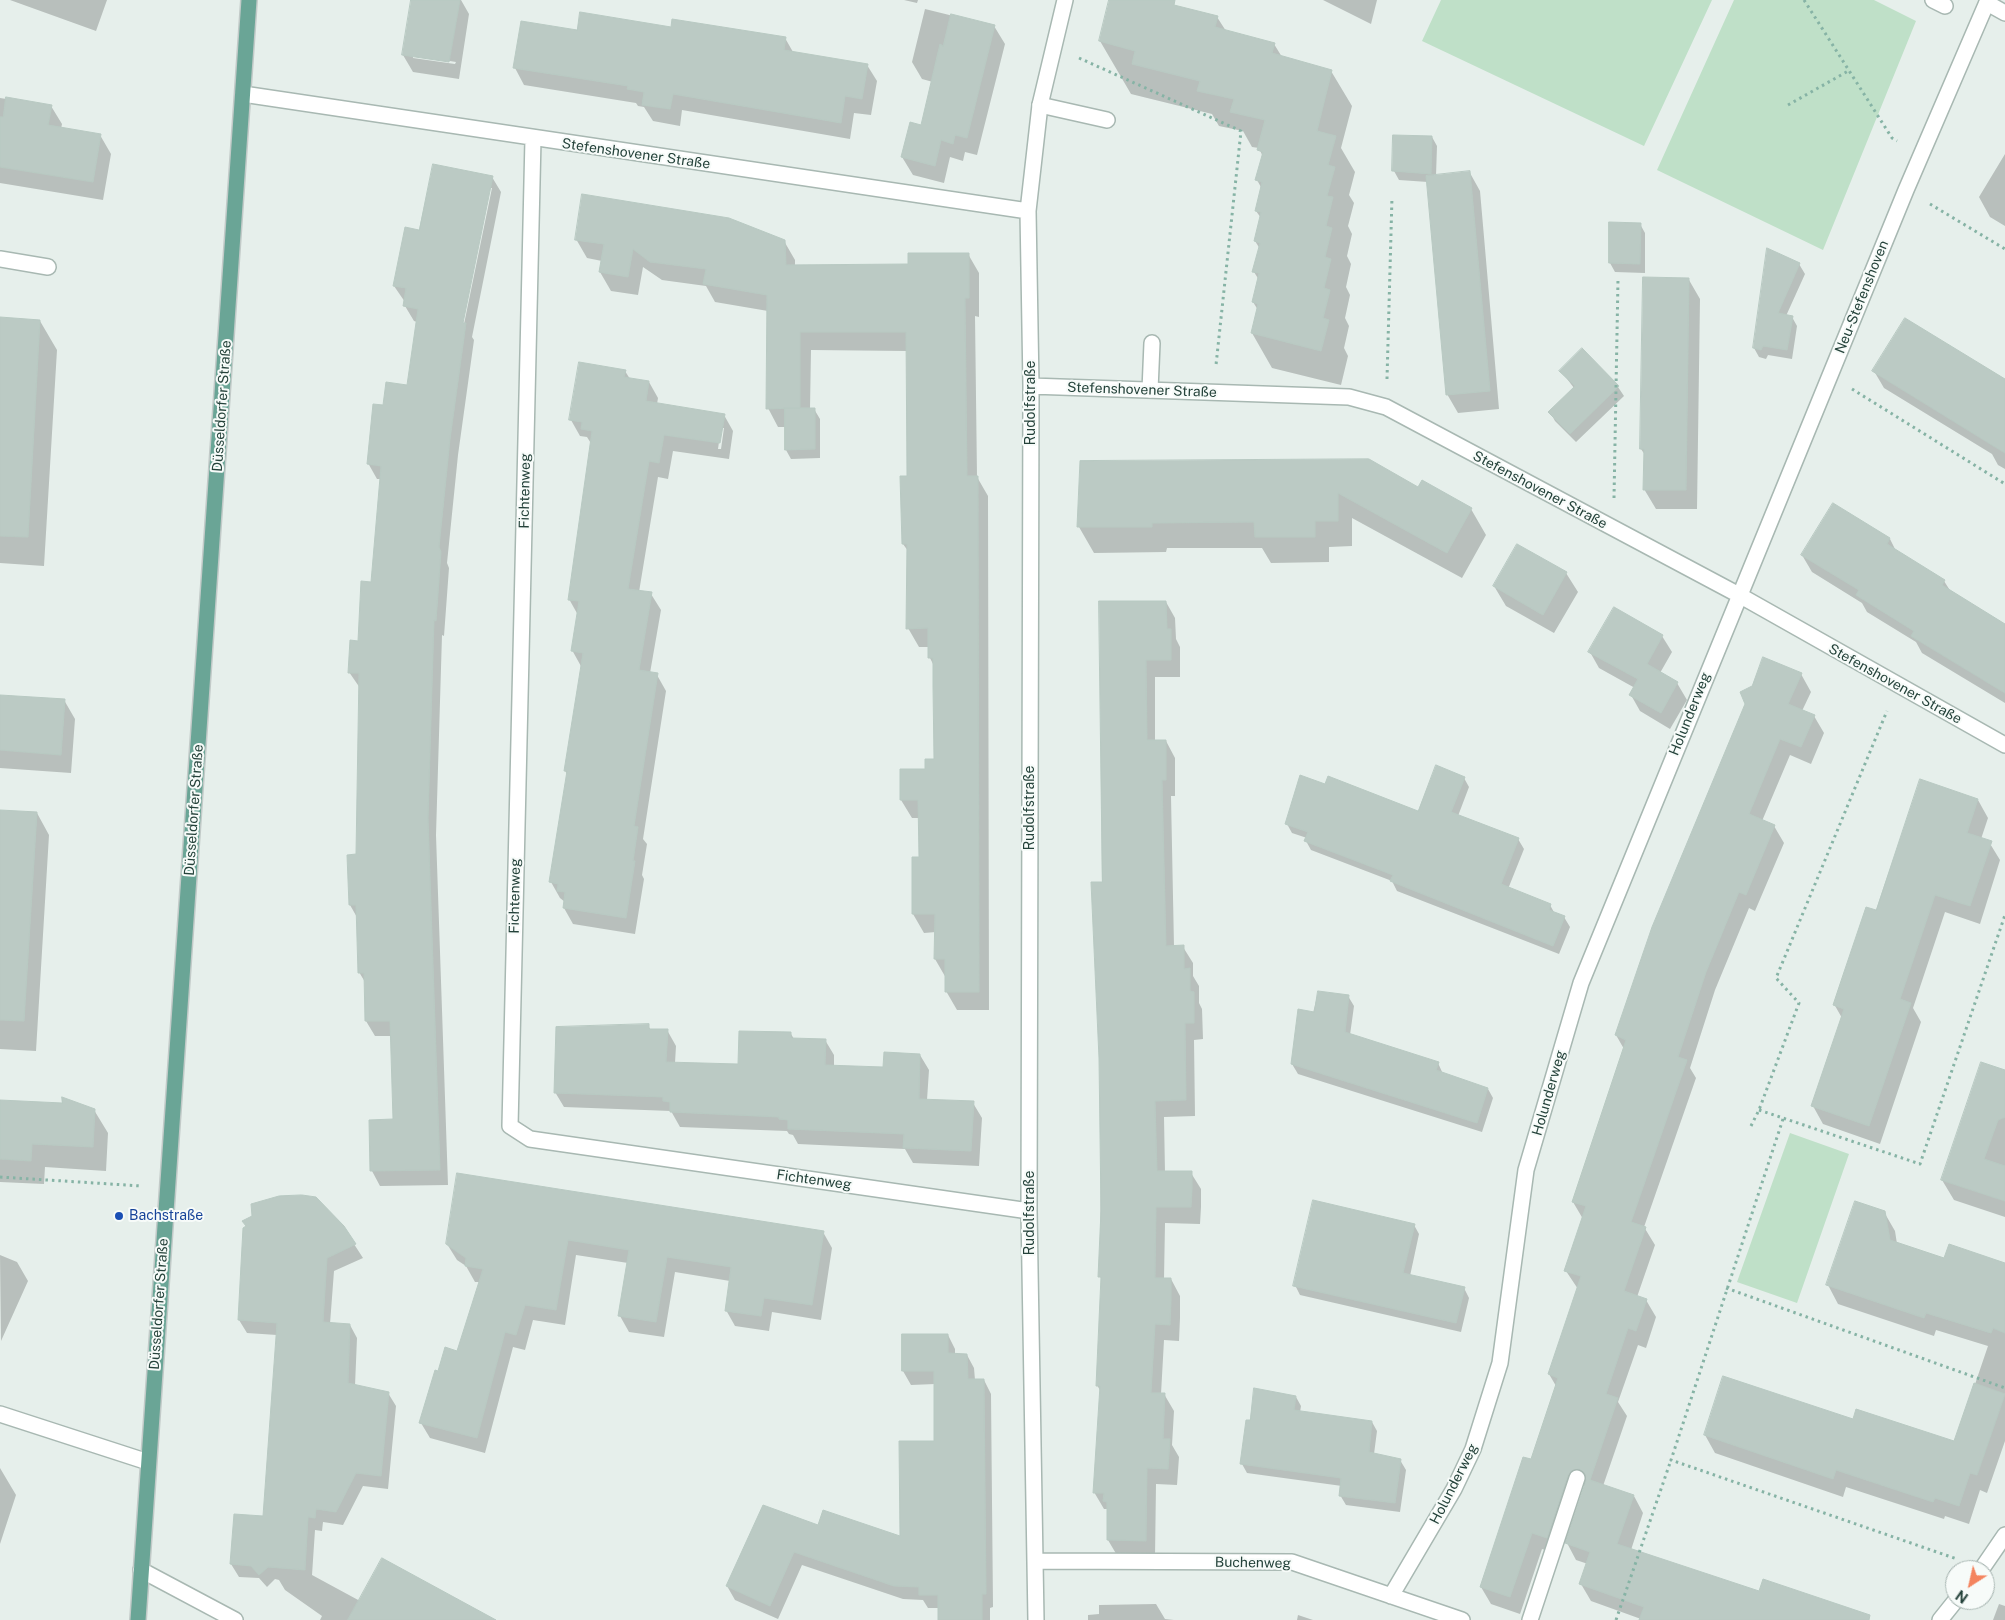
<!DOCTYPE html>
<meta charset="utf-8">
<style>
body{margin:0}
#map{position:relative;width:2005px;height:1620px;overflow:hidden;background:#e6efeb;font-family:"Public Sans",sans-serif}
canvas{display:block}
.north{position:absolute;left:1945px;top:1560px;width:50px;height:50px;box-sizing:border-box;background:#f7fbf9;border:1px solid #a3b1ad;border-radius:50%;rotate:215deg;font-size:14px;font-weight:700;line-height:20px;text-align:center;color:#24423a}
.north::after{content:'';display:block;margin:auto;width:18px;height:22px;background:#f4845f;clip-path:polygon(50% 0,100% 100%,50% 72%,0 100%)}
</style>
<div id="map">
<canvas width="2005" height="1620"></canvas>
<div class="north">N</div>
</div>
<script>
const ctx = document.querySelector('canvas').getContext('2d');
ctx.lineJoin = 'round';
function fill(path, color) {
  ctx.fillStyle = color;
  ctx.fill(path, 'evenodd');
}
function stroke(path, color, width, dash) {
  ctx.strokeStyle = color;
  ctx.lineWidth = width;
  ctx.lineCap = dash ? 'butt' : 'round';
  ctx.setLineDash(dash || []);
  ctx.stroke(path);
}
function write(font, color, halo, rows, align = 'center') {
  ctx.font = font + ' "Public Sans",sans-serif';
  ctx.lineWidth = 4;
  ctx.setLineDash([]);
  ctx.textBaseline = 'middle';
  ctx.strokeStyle = halo;
  ctx.fillStyle = color;
  for (const [text, x, y, turn = 0] of rows) {
    ctx.save();
    ctx.translate(x, y);
    ctx.rotate((+turn || 0) * Math.PI / 180);
    ctx.textAlign = isNaN(turn) ? turn : align;
    if (halo) ctx.strokeText(text, 0, 0);
    ctx.fillText(text, 0, 0);
    ctx.restore();
  }
}
const green = new Path2D(`
 M1441,0H1712L1644,146L1422,41Z
 M1734,0H1874L1916,21L1823,250L1657,170Z
 M1790,1133L1849,1154L1797,1303L1737,1282Z`);
const shadow = new Path2D(`
 M10,0H107L96,31Z
 M412,0H461L469,14L459,79L413,72L403,55ZM413,55L456,62L455,64L413,58Z
 M904,0H918L917,3Z
 M1111,0H1155L1174,27L1217,17L1226,31L1274,44L1282,57L1331,71L1352,106L1341,148L1355,172L1349,195L1354,203L1348,226L1352,234L1347,256L1351,264L1346,287L1350,295L1345,318L1349,326L1344,348L1348,356L1341,385L1272,368L1252,333L1258,310L1253,302L1259,280L1254,272L1260,249L1255,241L1261,218L1256,211L1262,189L1257,180L1263,157L1259,148L1252,147L1243,131L1219,126L1212,114L1131,94L1100,41Z
 M1323,0H1377L1371,24Z
 M925,9L994,26L1005,44L977,155L965,152L963,161L950,157L944,183L913,175L902,157L922,126L933,82L922,79L912,62Z
 M672,28L785,38L793,52L867,65L877,81L871,115L854,113L850,139L682,110L680,126L653,121L644,107L638,106L636,103L524,85L515,68L578,32Z
 M0,98L51,106L62,124L61,129L100,135L111,154L103,200L0,183Z
 M1432,137L1437,146L1436,176L1470,173L1480,191L1499,409L1458,413L1447,394L1428,182L1399,180L1394,171Z
 M2005,154V226L1990,217L1979,197Z
 M492,177L501,192L472,337L474,340L458,455L447,563L449,568L444,636L442,635L436,835L448,1185L380,1186L372,1171L370,1121L394,1120L392,1036H375L366,1021L365,982L359,972L358,919L350,905L357,856L360,688L349,672L359,642L373,583L381,479H377L368,463L384,407L408,386L417,322L414,321L405,306V302L394,286L420,232ZM489,188H492L463,329H461Z
 M1640,224L1645,233V273L1615,272L1610,263Z
 M576,239L784,241L795,260V266L909,265L968,254L979,273V317L975,316L977,477L988,496L989,1010H957L946,991V978L935,959L936,932L924,933L913,914L920,858V818H912L901,800L935,760L934,666L930,658V647H919L908,628V551L903,544L909,477L907,351L811,350L810,409H814L820,419V458L791,459L786,450V427H778L768,408V311L715,302L706,286L662,280L643,267L638,295L611,291L600,272L602,261L587,258Z
 M1799,264L1805,274L1786,316L1792,317L1797,326L1792,359L1768,355L1766,359L1759,357L1754,348Z
 M1689,280L1700,299L1697,509H1656L1644,489L1645,455L1641,449Z
 M0,318L40,321L57,350L44,566L0,563Z
 M1582,350L1618,387L1624,396L1576,442L1555,421L1550,412L1574,388L1561,371Z
 M625,371L630,379L649,382L658,398L657,404L724,415L733,431L729,459L673,451L668,479L658,477L639,592L651,594L661,610L650,673L657,675L666,691L643,839L647,844L642,875L644,879L635,934L573,924L564,908L565,902L560,898L551,882L568,775L565,771L582,668L572,650L578,615L569,599L592,445L587,437L580,436L571,420ZM721,428H724L721,449H718Z
 M1874,371L2005,380V469L1998,465L1992,454L1884,388Z
 M1081,462L1418,489L1471,509L1486,535L1462,578L1352,518V546L1329,547V562L1271,563L1262,548H1167L1166,552L1094,553L1079,527Z
 M1833,504L1890,539L1896,551L1944,581L1951,592L2005,625V703L1922,653L1916,642L1867,612L1862,603L1812,572L1802,555Z
 M1566,573L1578,592L1554,633L1506,606L1494,586Z
 M1100,602H1166L1175,618L1176,639L1180,647V677H1155V741H1166L1175,758V796H1171L1174,947H1183L1193,963V976L1199,986V1003L1202,1009L1203,1039L1194,1040L1195,1116L1164,1117L1165,1173H1191L1201,1189V1207L1200,1224L1165,1223L1164,1279H1171L1180,1296V1318L1179,1341L1164,1340L1161,1394H1164L1174,1411L1172,1445L1179,1457L1177,1485L1156,1484L1155,1557H1118L1108,1540L1109,1509H1104L1094,1492L1101,1392L1097,1385L1102,1281L1100,1276L1103,883Z
 M1662,636L1672,652L1660,673L1677,683L1687,700L1670,729L1640,711L1631,695L1635,688L1599,668L1590,652Z
 M1801,674L1811,692L1802,711L1814,716L1824,733L1811,764L1790,755L1762,821L1774,826L1784,843L1755,911L1749,908L1715,990L1690,1068L1696,1078L1644,1227L1655,1245L1637,1297L1646,1300L1656,1317L1646,1348L1638,1345L1618,1402L1627,1416L1603,1486L1634,1496L1643,1513L1631,1550L1759,1593L1863,1620L1641,1619L1591,1601L1581,1584L1588,1564L1576,1560L1567,1543L1586,1484L1577,1492L1557,1554L1542,1549L1520,1614L1491,1604L1481,1587L1531,1461L1556,1386L1549,1374L1578,1289L1566,1271L1583,1219L1573,1202L1624,1049L1616,1035Z
 M0,696L64,700L75,719L71,773L0,768Z
 M1464,778L1469,787L1458,816L1518,839L1524,849L1508,889L1550,905L1555,914L1564,917L1570,927L1559,954L1397,891L1392,881L1311,850L1306,841L1307,838L1292,833L1287,824L1419,812Z
 M1978,800L1988,818L1981,839L1989,842L2000,860L1980,924L1945,912L1913,1008L1921,1022L1880,1144L1823,1124L1813,1106L1842,1018L1834,1004L1877,912Z
 M0,811L37,813L49,835L36,1051L0,1049Z
 M1318,993L1348,996L1354,1006L1350,1035L1438,1063L1443,1074L1488,1089L1493,1098L1482,1132L1298,1074L1292,1064L1313,1013Z
 M648,1026L651,1030H667L676,1046L675,1063L739,1066L791,1034L794,1039L825,1040L834,1055V1067L884,1069L920,1055L929,1070L927,1100L973,1103L982,1118L979,1166L913,1163L905,1149L798,1144L793,1135L789,1134L787,1131L680,1127L671,1111L564,1107L555,1092Z
 M2005,1071V1217L1954,1200L1942,1180Z
 M0,1101L94,1110L108,1133L106,1171L45,1167L44,1184L0,1182Z
 M458,1174L823,1232L832,1248L821,1320L772,1312L769,1331L735,1326L726,1310L730,1281L675,1272L664,1337L629,1332L620,1316L628,1263L576,1255L565,1325L533,1320L525,1350L513,1347L485,1453L430,1438L421,1423L439,1372L458,1352L480,1282H475L466,1266L457,1260L447,1244Z
 M1884,1212L1895,1231L1897,1244L1945,1260L2005,1265V1441L1987,1493L1980,1490L1969,1524L1945,1516L1944,1519L1846,1487L1843,1497L1715,1453L1705,1435L1854,1421L1955,1443L1988,1346L1936,1330L1934,1336L1838,1304L1828,1285Z
 M244,1222L343,1227L363,1258L334,1271L330,1324L350,1325L357,1338L355,1386L388,1393L396,1406L388,1489L363,1486L343,1525L323,1522L322,1531L315,1530L312,1575L360,1601L467,1620H320L322,1616L285,1590L279,1580L275,1579L267,1587L259,1578L239,1577L231,1564L264,1517L277,1335L247,1333L239,1320L247,1227Z
 M1414,1225L1419,1234L1410,1276L1464,1288L1469,1298L1461,1332L1300,1295L1295,1285Z
 M0,1255L17,1262L28,1281L1,1341Z
 M948,1335L955,1349V1355H967L974,1368L975,1380H984L991,1394L993,1607L990,1608V1620H940L939,1608H928L923,1600L903,1599L802,1565L778,1619L735,1600L727,1586L818,1526L901,1538L935,1442V1384L911,1385L903,1371L904,1336Z
 M1296,1397L1301,1406L1300,1412L1372,1422L1377,1431L1374,1454L1400,1460L1406,1470L1400,1512L1346,1505L1340,1495L1342,1486L1247,1473L1242,1464L1251,1422Z
 M0,1468L16,1495L0,1544Z
 M1156,1604L1165,1619L1174,1620H1088V1615L1099,1614V1605Z
 M1999,1604L2005,1606V1620H1993Z
 M1298,1615L1313,1620H1297Z`);
const building = new Path2D(`
 M411,0H460L449,62L402,55Z
 M1109,0H1175L1174,5L1218,16L1215,27L1275,43L1272,53L1332,70L1317,131L1336,136L1328,165L1335,167L1327,196L1333,197L1326,226L1332,228L1325,257L1331,259L1324,288L1330,290L1323,318L1329,320L1321,351L1251,333L1258,304L1252,302L1259,273L1252,272L1260,243L1254,241L1261,212L1255,211L1262,182L1255,180L1263,152L1257,150L1265,120L1230,112L1234,99L1197,91L1200,81L1132,64L1135,51L1099,41Z
 M580,12L671,27L672,19L786,37L784,50L868,64L862,99L845,96L841,123L673,94L670,109L642,105L644,92L627,89L628,86L513,68L521,21L577,30Z
 M951,14L995,25L967,138L955,135L953,144L941,140L935,166L901,157L910,122L921,125L940,44L943,46Z
 M6,97L52,105L48,125L101,134L93,182L0,167V117H3Z
 M1393,135L1432,136L1431,174L1392,171Z
 M433,164L493,176L463,323H466L450,439L439,547L441,552L436,621L434,620L428,818L440,1170L370,1171L369,1120L393,1119L390,1021H365L364,973H358L356,905H349L347,855L356,854L359,673H348L350,640L358,641L361,581L371,582L381,466L367,464L373,404L383,405L386,382L407,385L418,309L403,306L406,288L393,286L405,227L419,230Z
 M1470,171L1490,391L1446,395L1426,176Z
 M582,194L729,218L785,240L786,265L908,264V253H969V298H965L967,476H978L979,992H945V959H934L935,914H912V857H919L918,800H900V769H925V759H934L933,686V658H928V628L906,629L907,544H902L900,476H907L906,332H800V408L766,409L767,295L703,284L706,269L650,262L633,249L628,277L599,272L604,244L575,240Z
 M1609,222L1641,223L1640,264L1609,263Z
 M1767,248L1800,263L1778,313L1793,316L1787,350L1763,346L1761,350L1753,348Z
 M1643,277L1689,278L1686,490H1643L1644,449H1640Z
 M0,317L40,320L28,537L0,536Z
 M1905,318L2005,379V453L1872,371Z
 M1582,348L1619,386L1570,434L1548,412L1575,386L1559,371Z
 M579,362L626,370L624,377L649,381L646,401L725,414L720,443L664,435L659,463L649,461L628,589L652,592L639,670L658,673L634,826L638,827L633,861H635L626,918L563,908L565,892L557,891L558,884L549,882L567,771H564L583,653L571,651L579,601L568,600L592,431L581,429L582,422L569,420Z
 M785,408H815V449L785,450Z
 M1369,459L1418,487L1422,480L1472,508L1447,553L1338,493V521H1315V537H1255L1254,522L1152,523V527H1077L1080,461Z
 M1833,503L1890,538L1887,544L1945,580L1942,585L2005,624V693L1911,636L1914,631L1856,595L1859,590L1801,555Z
 M1517,544L1567,572L1543,615L1493,586Z
 M1099,601H1166L1167,629H1171V660H1146L1147,740H1166V780H1162L1166,946L1184,945V969L1190,968V991L1194,992V1023H1185L1186,1100L1155,1101L1157,1171H1192V1189L1191,1207H1156L1155,1278H1171V1301L1170,1325L1155,1324L1151,1393H1165L1163,1439H1170L1168,1469L1147,1468L1146,1541L1107,1540V1502L1103,1501L1104,1493H1093L1100,1386H1096L1101,1277H1098L1101,1211L1099,1058L1091,882H1102Z
 M1614,607L1663,635L1647,664L1678,682L1661,713L1629,695L1638,679L1588,652Z
 M1763,657L1802,673L1788,704L1815,715L1801,747L1780,739L1749,814L1775,825L1746,895L1739,892L1706,972L1678,1057L1687,1060L1631,1222L1646,1227L1624,1291L1647,1299L1636,1331L1628,1328L1606,1394L1618,1398L1590,1480L1634,1495L1617,1544L1759,1591L1763,1579L1870,1615L1869,1620H1639L1644,1607L1579,1584L1590,1552L1565,1543L1586,1481L1584,1472L1579,1469L1571,1471L1568,1475L1547,1538L1532,1533L1510,1597L1480,1587L1523,1457L1531,1459L1558,1378L1548,1374L1581,1276L1564,1271L1586,1206L1572,1202L1626,1040L1615,1035L1652,927L1745,704L1740,692L1752,686Z
 M0,695L65,699L61,755L0,750Z
 M1436,765L1465,777L1451,812L1519,838L1501,884L1551,904L1549,910L1565,916L1553,946L1390,881L1393,875L1304,841L1308,832L1285,824L1300,775L1325,784L1328,776L1418,811Z
 M1920,779L1978,799L1967,833L1992,841L1970,906L1935,895L1900,999L1911,1003L1869,1126L1811,1106L1844,1009L1833,1005L1844,972L1866,907L1876,910Z
 M0,810L37,812L24,1021L0,1020Z
 M1318,991L1349,995L1345,1032L1439,1062L1436,1070L1488,1088L1477,1123L1291,1064L1298,1009L1314,1012Z
 M649,1024V1029H668L666,1062L738,1064L739,1031L791,1032V1038L826,1039L825,1065L883,1067L884,1052L920,1054L919,1099L974,1101L971,1151L903,1148L904,1134L788,1129V1120L779,1119V1117L670,1112V1102L663,1101V1097L554,1093L556,1027Z
 M1981,1062L2005,1070V1117L1998,1120L1984,1159L2005,1166V1201L1941,1180Z
 M62,1097L95,1109L93,1147L32,1144L31,1161L0,1159V1100L62,1103Z
 M457,1173L824,1231L812,1305L764,1298L761,1316L725,1311L731,1267L667,1257L656,1322L618,1316L629,1250L568,1240L556,1310L525,1305L516,1335L505,1332L477,1438L419,1423L435,1370L438,1371L445,1347L457,1351L483,1269L465,1266L466,1258L446,1244Z
 M302,1195L316,1197L344,1226L356,1244L327,1258L323,1322L350,1324L348,1383L389,1392L381,1476L356,1473L336,1512L316,1509L315,1518L308,1517L305,1570L268,1567L259,1575L251,1566L230,1564L234,1514L263,1516L277,1323L238,1320L243,1228L246,1226L242,1221L252,1216L251,1204L279,1196Z
 M1313,1200L1415,1224L1403,1273L1465,1287L1456,1323L1293,1286Z
 M1855,1201L1885,1211L1890,1240L1944,1258L1949,1244L2005,1263V1333L1993,1328L1991,1333L1926,1313L1924,1318L1826,1285Z
 M902,1334H948V1353L967,1354L968,1379H984L986,1594H982V1620H938V1595H919V1587L894,1586L794,1552L770,1606L726,1586L763,1505L818,1525L823,1510L900,1536L899,1441H934V1371H902Z
 M1723,1376L1853,1419L1856,1409L1954,1441L1974,1383L2005,1394L1977,1475L1970,1473L1959,1506L1935,1498L1933,1502L1836,1470L1833,1479L1704,1435Z
 M1254,1388L1296,1396L1294,1410L1372,1421L1369,1452L1401,1459L1395,1503L1339,1496L1341,1478L1240,1464L1246,1420H1250Z
 M382,1558L496,1620H348Z`);
const path = new Path2D(`
 M1804,0L1892,138L1897,141
 M1079,58L1241,131L1216,365
 M1788,105L1850,70
 M1930,204L2005,249
 M1387,379L1392,197
 M1852,389L2005,484
 M1614,498L1618,279
 M1759,1110L1920,1164L2005,915
 M1783,1119L1671,1460L1957,1559
 M1751,1126L1759,1110L1799,1003L1776,978L1887,711
 M0,1177L142,1186
 M1726,1288L2005,1388
 M1616,1620L1671,1460`);
const service = new Path2D(`
 M1987,3L2005,13
 M1040,105L1107,120
 M1150,390L1152,343
 M1530,1620L1577,1478`);
const minor = new Path2D(`
 M1933,0L1945,6
 M243,94L1028,211
 M533,139L510,1126L530,1139L1029,1211
 M0,259L48,267
 M1031,386L1349,397L1386,407L1739,595L2005,745
 M0,1414L148,1462
 M1035,1561L1292,1562L1462,1620
 M141,1570L235,1620
 M1981,1570L2005,1535
 M1391,1596L1454,1489L1473,1449L1500,1363L1526,1170L1581,983L1906,190L1988,0
 M1036,1620L1029,1211L1031,386L1028,211L1040,105L1065,0
 M1940,1620L1956,1600`);
const primary = new Path2D(`
 M138,1620L249,0`);
const markers = [
 [119,1216,5,"#1a4fb4"]
];
const streetNames = [
 ["Stefenshovener Straße",636,154,8],
 ["Neu-Stefenshoven",1862,297,-68],
 ["Stefenshovener Straße",1142,390,2],
 ["Rudolfstraße",1031,403,-90],
 ["Düsseldorfer Straße",222,406,-86],
 ["Stefenshovener Straße",1540,490,28],
 ["Fichtenweg",525,491,-89],
 ["Stefenshovener Straße",1895,684,29],
 ["Holunderweg",1690,714,-68],
 ["Rudolfstraße",1030,808,-90],
 ["Düsseldorfer Straße",194,810,-86],
 ["Fichtenweg",515,896,-89],
 ["Holunderweg",1549,1093,-74],
 ["Fichtenweg",814,1180,8],
 ["Rudolfstraße",1030,1213,-90],
 ["Düsseldorfer Straße",159,1304,-86],
 ["Holunderweg",1454,1484,-63],
 ["Buchenweg",1253,1563,1]
];
const transitNames = [
 ["Bachstraße",129,1216]
];
fill(green, '#bfe0c8');
fill(shadow, '#0003');
fill(building, '#bbcac4');
stroke(building, '#b8c9c2', 1);
stroke(service, '#a8b8b2', 18);
stroke(minor, '#a8b8b2', 18);
stroke(primary, '#c2cac8', 18);
stroke(path, '#86b3a5', 3, [2.5, 4]);
stroke(service, '#fff', 15);
stroke(minor, '#fff', 15);
stroke(primary, '#6aa596', 15);
for (const [x, y, r, color] of markers) {
  const dot = new Path2D();
  dot.arc(x, y, r, 0, 2 * Math.PI);
  ctx.fillStyle = color;
  ctx.fill(dot);
  stroke(dot, '#f7fbf9', 2);
}
write('14px', '#24423a', '#f7fbf9', streetNames);
write('14px', '#164399', '#f7fbf9', transitNames, 'left');
</script>
